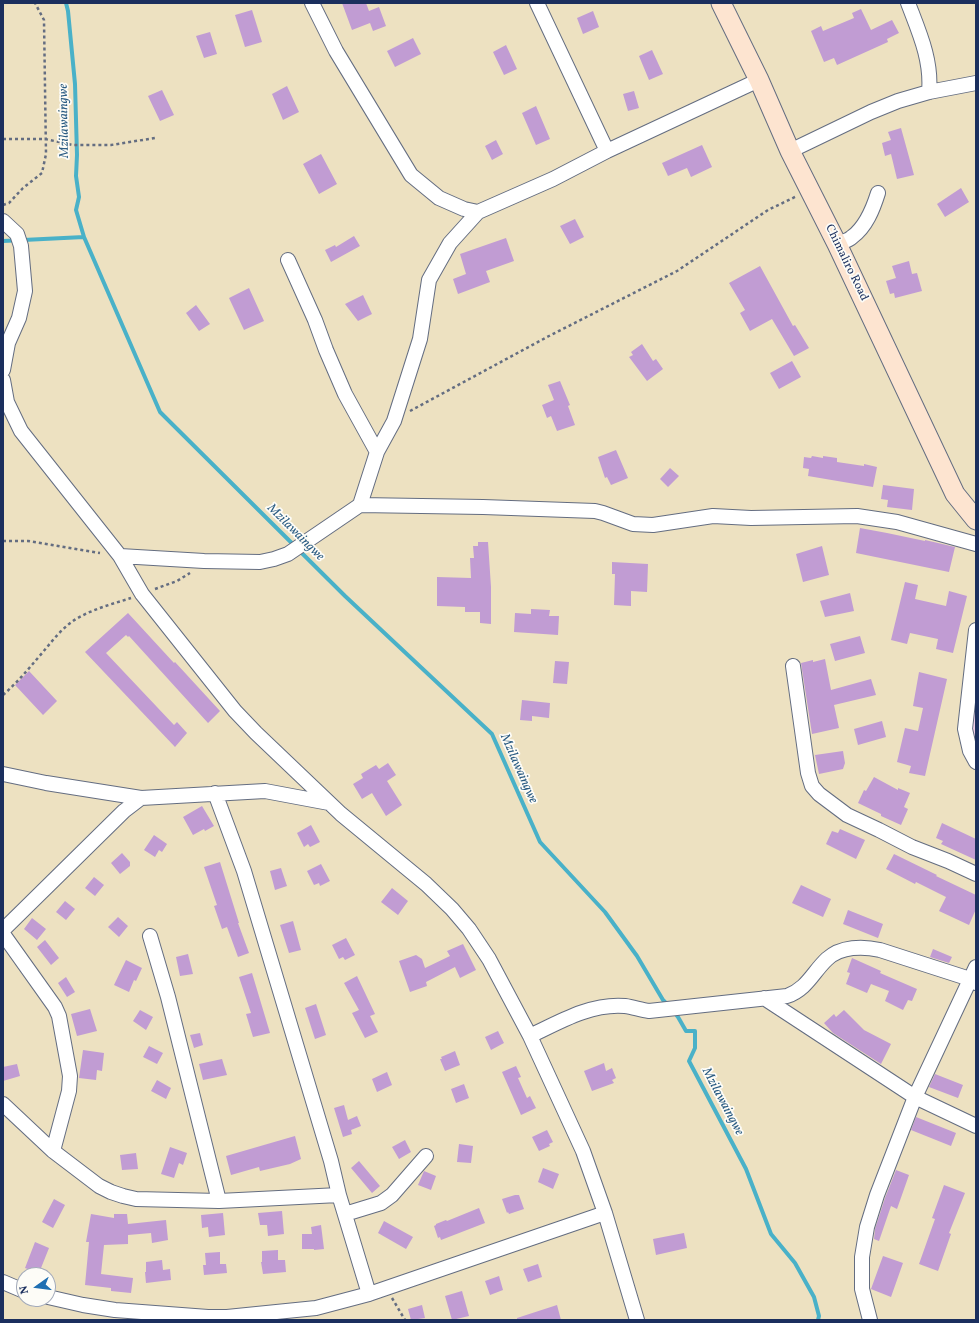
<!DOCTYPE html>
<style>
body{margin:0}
#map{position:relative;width:979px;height:1323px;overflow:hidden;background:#ede1c1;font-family:Vollkorn,serif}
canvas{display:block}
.frame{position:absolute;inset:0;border:4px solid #1b2f5e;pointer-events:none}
.north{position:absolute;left:16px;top:1267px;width:40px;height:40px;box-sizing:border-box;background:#fdfcf7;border:1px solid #a3aaba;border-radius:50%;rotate:256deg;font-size:11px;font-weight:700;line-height:16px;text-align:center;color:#1b2f5e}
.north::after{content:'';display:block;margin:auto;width:14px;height:18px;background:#1f6fb2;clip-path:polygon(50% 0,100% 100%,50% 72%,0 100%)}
</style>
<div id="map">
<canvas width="979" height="1323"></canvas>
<div class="frame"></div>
<div class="north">N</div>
</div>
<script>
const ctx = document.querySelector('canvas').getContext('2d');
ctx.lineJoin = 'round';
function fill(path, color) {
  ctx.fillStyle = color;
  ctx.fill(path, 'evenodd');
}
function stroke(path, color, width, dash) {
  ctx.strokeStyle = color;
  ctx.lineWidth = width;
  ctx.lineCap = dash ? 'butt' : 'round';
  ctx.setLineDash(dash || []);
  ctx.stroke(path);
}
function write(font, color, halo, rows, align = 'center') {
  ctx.font = font + ' Vollkorn,serif';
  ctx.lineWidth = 3.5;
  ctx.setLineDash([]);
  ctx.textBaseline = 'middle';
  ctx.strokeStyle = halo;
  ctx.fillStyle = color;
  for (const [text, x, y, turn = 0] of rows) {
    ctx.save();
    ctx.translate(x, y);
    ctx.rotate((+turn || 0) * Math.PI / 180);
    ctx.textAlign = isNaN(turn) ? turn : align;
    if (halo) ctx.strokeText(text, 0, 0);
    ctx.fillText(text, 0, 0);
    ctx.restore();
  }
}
const built = new Path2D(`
 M976,661V750L966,724Z`);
const stream = new Path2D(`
 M66,3L68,11L75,84L77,155L76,176L79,197L76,210L84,237L160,412L345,596L492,734L540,842L605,912L637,956L663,1000L668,1005
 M3,241L84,237
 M674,1012L678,1017L686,1031H695V1048L689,1061L746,1169L771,1234L795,1263L814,1297L819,1316L818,1320`);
const building = new Path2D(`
 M342,3H366L369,11L379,7L386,26L373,31L370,23L352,30Z
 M861,9L871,30L892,20L899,33L887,39L888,42L837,65L834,58L824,62L811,31L821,26L823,31L854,18L852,13Z
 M252,10L262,42L245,47L235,15Z
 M593,11L599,27L583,34L577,18Z
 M210,32L217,54L204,58L196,36Z
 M413,38L421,54L395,67L387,51Z
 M506,45L517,69L504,75L493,52Z
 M652,50L663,74L649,80L639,56Z
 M287,86L299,112L283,120L272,94Z
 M162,90L174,115L160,121L148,96Z
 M634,91L639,108L628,111L623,94Z
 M536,106L550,139L536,145L522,113Z
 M901,128L914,175L897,179L891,154L885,156L882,143L891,140L888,132Z
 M496,140L503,154L492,160L485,146Z
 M702,145L712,167L691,177L687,168L668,176L662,163Z
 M321,154L337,184L319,194L303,164Z
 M961,188L969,202L945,217L937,204Z
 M575,219L584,237L570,244L560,226Z
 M354,236L360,246L331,262L325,250L335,245L336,247Z
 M506,238L514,261L486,271L490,282L458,294L453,279L466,274L460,254Z
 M909,261L912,274L917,273L922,291L895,298L894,293L890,294L886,281L896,278L892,266Z
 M760,266L793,326L795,325L809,348L794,356L772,319L750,331L740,313L745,310L729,283Z
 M249,288L264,321L244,330L229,298Z
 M363,295L372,314L358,321L345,304Z
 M196,305L210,324L199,331L186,313Z
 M642,344L653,361L656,359L663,369L647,381L629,357L633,355L631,352Z
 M792,361L801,377L779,389L770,373Z
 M560,381L570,405L568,406L575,425L557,431L551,416L547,418L542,405L554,400L548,385Z
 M616,450L628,478L611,485L607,477L605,478L598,457Z
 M812,456L823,458V456L837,458V462L864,466V464L877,467L873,487L808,476L809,469L803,468L804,457L811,458Z
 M670,468L679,476L668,487L660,479Z
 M883,485L914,489L912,510L887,507L888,500L881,499Z
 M860,528L887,533L925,541V540L955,547L949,572L856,553Z
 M478,542H488L491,587V624L480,623V612H465V607L437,606V577L471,578L470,558H474L473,546H478Z
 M822,546L829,575L803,582L796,554Z
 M612,562L648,564L647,592L631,591V606L614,605L615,574H612Z
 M905,582L918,585L915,599L946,606L949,591L967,596L953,653L936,649L938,639L910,633L907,644L891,640Z
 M850,593L854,611L825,617L820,601Z
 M531,609L550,610L549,616H559L558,635L514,632L515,613L531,614Z
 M128,613L174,663L175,662L220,711L208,723L129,636L128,637L126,635L106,653L174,725L177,722L187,733L175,747L85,652Z
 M860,636L865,653L835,661L830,644Z
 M825,659L831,690L871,679L876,695L834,705L839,728L812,734L801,663L813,660V662Z
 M555,661L569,662L567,684L553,683Z
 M29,671L57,701L43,715L15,685Z
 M919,672L947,679L925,776L909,773L911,766L897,762L905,728L918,731L923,708L913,706Z
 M522,700L550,703L549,718L532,716V721L520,720Z
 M882,721L886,737L858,745L854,729Z
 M843,751L845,763L843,769L819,774L815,755Z
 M388,763L396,775L387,781L402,805L386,816L372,793L362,799L353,784L363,778L361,774L376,765L379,769Z
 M874,777L898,790V788L910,793L904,807L908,809L901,825L881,816V814L858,803L864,790L866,791Z
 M202,806L214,826L205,831L204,829L193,835L183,817Z
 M942,823L976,839V860L941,844L943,841L936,838Z
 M311,825L320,842L310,847L308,844L304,847L297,833Z
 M840,829L865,840L856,859L826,844L832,831L838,833Z
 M154,835L167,844L162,852L159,850L155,857L144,850Z
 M122,853L130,862V866L120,874L111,863Z
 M894,854L937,875L936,876L976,895V909L969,925L939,911L946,897L916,882L915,884L886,869Z
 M220,862L239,923H238L249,953L238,957L227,927L222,929L214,906L217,905L204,867Z
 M321,864L330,881L320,886L319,883L314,885L307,871Z
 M281,868L287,886L275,890L270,871Z
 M94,877L104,885L95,896L85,888Z
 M801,885L831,899L823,917L792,903Z
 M392,888L408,901L398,915L381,902Z
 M65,901L75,909L66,920L56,912Z
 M848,910L883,924L878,938L843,924Z
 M118,917L128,926L119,937L108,927Z
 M32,918L46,929L37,940L24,929Z
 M293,921L301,950L289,953L280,925Z
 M346,938L355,955L345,960L343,957L339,959L332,945Z
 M45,940L59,958L51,965L37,947Z
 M463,944L476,970L460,978L455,967L426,982L427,986L410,992L399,961L416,955L422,959L425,968L450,956L447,951Z
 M933,949L952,957L949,963L930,957Z
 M188,954L193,974L180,976L176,957Z
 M852,958L881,971L880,973L917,989L912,1001L908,1000L903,1010L885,1001L889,991L871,984L867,993L846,984L850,973L847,972Z
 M126,960L142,968L136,981L134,980L129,992L114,985Z
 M252,973L270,1033L253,1037L246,1014L251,1013L239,977Z
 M357,976L375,1014L370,1016L378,1032L365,1038L352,1013L359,1010L344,983Z
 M66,977L75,992L67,997L58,983Z
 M316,1004L326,1035L315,1039L305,1008Z
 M90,1009L97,1031L77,1036L71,1014Z
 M140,1010L153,1017L146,1030L133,1021Z
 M844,1010L864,1030L891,1044L881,1064L833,1033L824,1023L834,1014L836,1017Z
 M498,1031L504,1043L491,1050L485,1037Z
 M200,1033L203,1045L194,1048L190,1035Z
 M149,1046L163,1053L157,1064L143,1057Z
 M83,1050L104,1053L102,1071L97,1070L96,1080L79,1078Z
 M455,1051L460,1065L445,1071L440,1059H442L441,1057Z
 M222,1059L227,1075L203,1080L199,1064Z
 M604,1063L606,1071L612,1068L616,1078L612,1080L614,1083L592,1091L584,1071Z
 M17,1064L20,1076L3,1081V1067Z
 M516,1066L521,1077L518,1078L527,1098L530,1096L536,1108L521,1115L502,1072Z
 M387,1072L392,1085L377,1092L372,1079Z
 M935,1074L963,1085L958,1098L929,1087Z
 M157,1080L171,1088L166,1099L151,1091Z
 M464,1084L469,1098L456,1103L451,1089Z
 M344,1105L348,1120L357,1116L361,1126L351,1130L352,1134L343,1137L334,1108Z
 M916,1117L956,1133L951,1146L911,1130Z
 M547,1130L553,1142L549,1144L550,1146L539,1151L532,1137Z
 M295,1136L301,1159L290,1164L260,1171L259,1167L231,1175L226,1156Z
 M405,1140L411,1152L399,1159L392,1147Z
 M459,1144L473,1146L471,1163L457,1162Z
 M170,1147L187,1153L183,1165L179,1163L174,1178L161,1174Z
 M136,1153L138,1169L122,1170L120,1155Z
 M359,1161L380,1186L372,1193L351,1168Z
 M543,1168L559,1174L553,1189L538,1182Z
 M896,1170L909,1175L897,1209L891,1206L879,1241L874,1239L875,1229L885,1198Z
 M424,1171L436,1176L431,1190L418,1185Z
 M944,1185L965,1193L949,1233L951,1234L938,1271L919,1264L935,1219L932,1218Z
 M515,1195H519L524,1209L509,1214L508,1212L507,1213L502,1199Z
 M54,1199L65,1205L53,1228L42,1222Z
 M479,1208L485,1223L441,1240L440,1237L438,1238L434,1226L436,1225V1224L446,1220L447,1221Z
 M282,1211L284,1234L268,1236L267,1225H260L258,1213Z
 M223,1213L225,1235L209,1237L208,1227L202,1228L201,1215Z
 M91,1214L114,1218V1214H127L128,1224L166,1220L168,1240L152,1243L151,1233L128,1235V1244L104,1245L101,1274L133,1278L131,1293L111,1291V1288L85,1285L89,1242H86Z
 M384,1221L413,1237L406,1249L378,1233Z
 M321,1225L324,1249L314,1250V1249H302V1234H312L311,1227Z
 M684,1233L687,1248L656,1255L653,1239Z
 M35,1242L49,1248L39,1273L25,1268Z
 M278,1250V1260H285L286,1272L263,1274L261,1262H262V1251Z
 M220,1252V1264H226L227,1273L204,1275L203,1265H206L205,1253Z
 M883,1256L903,1263L891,1297L871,1289Z
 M162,1260L163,1270L170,1269L171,1280L146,1283L145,1272H146V1262Z
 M538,1264L542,1277L528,1282L523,1269Z
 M499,1276L503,1290L490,1295L485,1281Z
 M462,1291L469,1316L452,1320L445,1296Z
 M422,1305L425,1318L411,1320L408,1309Z
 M557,1305L561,1320H517V1318Z`);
const path = new Path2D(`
 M3,139H45L73,145H111L155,138
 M3,205L9,203L23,188L42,173L46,154L44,20L35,3
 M410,411L549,336L677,271L768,210L797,196
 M3,541H28L100,553
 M155,589L177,581L190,573
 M3,695C18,682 30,667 43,652C53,640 63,627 76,619C93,609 112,604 131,598
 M392,1298L405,1320`);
const street = new Path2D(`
 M312,3L336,51L411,175L439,198L464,209L478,212L553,179L607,151L759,80
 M537,3L607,151
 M908,3C919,32 932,60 929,92
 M790,151L871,112L898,101L929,92L976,83
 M3,221L17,234L21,246L25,291L19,318L8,343L3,347
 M837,244C842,242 848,241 852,237C866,227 873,209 878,193
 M288,260L315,320L326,350L345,394L377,452
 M3,370L8,343
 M3,380L7,402L21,431L120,556L142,594L235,711L256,733L341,814L426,884L452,909L469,929L489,959L530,1036L583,1151L605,1213
 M360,505L377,452L394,421L420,339L429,280L450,243L478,212
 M120,556L204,561L260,562L274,559L288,554L360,505L483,507L595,511L603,513L633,524L653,525L713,516L751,518L857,516L897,522L976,544
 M976,630L965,729L970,751L976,762
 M793,666L808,773L812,786L819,794L847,815L879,830L912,847L948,861L976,874
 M3,774L46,783L141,798L265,791L329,803
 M215,793L244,871L331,1161L339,1195
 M3,930L124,811L141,798
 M3,934L55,1007L59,1016L70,1076L69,1091L53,1151
 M150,936L168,997L219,1201
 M764,998L915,1097L976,1126
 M530,1036C559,1022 591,1003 625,1006C633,1007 641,1010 649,1011L787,996C807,989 813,972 827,959C841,946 863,946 880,950L970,979L976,983
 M3,1104L53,1151L99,1186L111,1192L123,1196L136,1199L219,1201L339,1195L369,1294L605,1213L637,1320
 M345,1214L381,1203L392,1195L426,1156
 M3,1282L24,1291
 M48,1297L83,1305L115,1310L208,1317H227L316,1308L369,1294
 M870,1320L862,1289V1257L867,1227L877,1195L915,1097L976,967`);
const secondary = new Path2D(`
 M721,3L759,80L790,151L837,244L955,494L976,520`);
const streetNames = [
 ["Chimaliro Road",846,263,64]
];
const waterNames = [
 ["Mzilawaingwe",65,121,-91],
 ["Mzilawaingwe",295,533,45],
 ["Mzilawaingwe",518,769,66],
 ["Mzilawaingwe",722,1102,62]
];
fill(built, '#efd0e6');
stroke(stream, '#49b1c8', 4);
fill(building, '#c19cd3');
stroke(street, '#646d81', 16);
stroke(secondary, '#646d81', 21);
stroke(path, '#646d81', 2.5, [3, 3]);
stroke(street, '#fff', 14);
stroke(secondary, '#fde4d0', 19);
write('12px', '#1b2f5e', '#fdfcf7', streetNames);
write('italic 13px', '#2b5c83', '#fdfcf7', waterNames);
</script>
